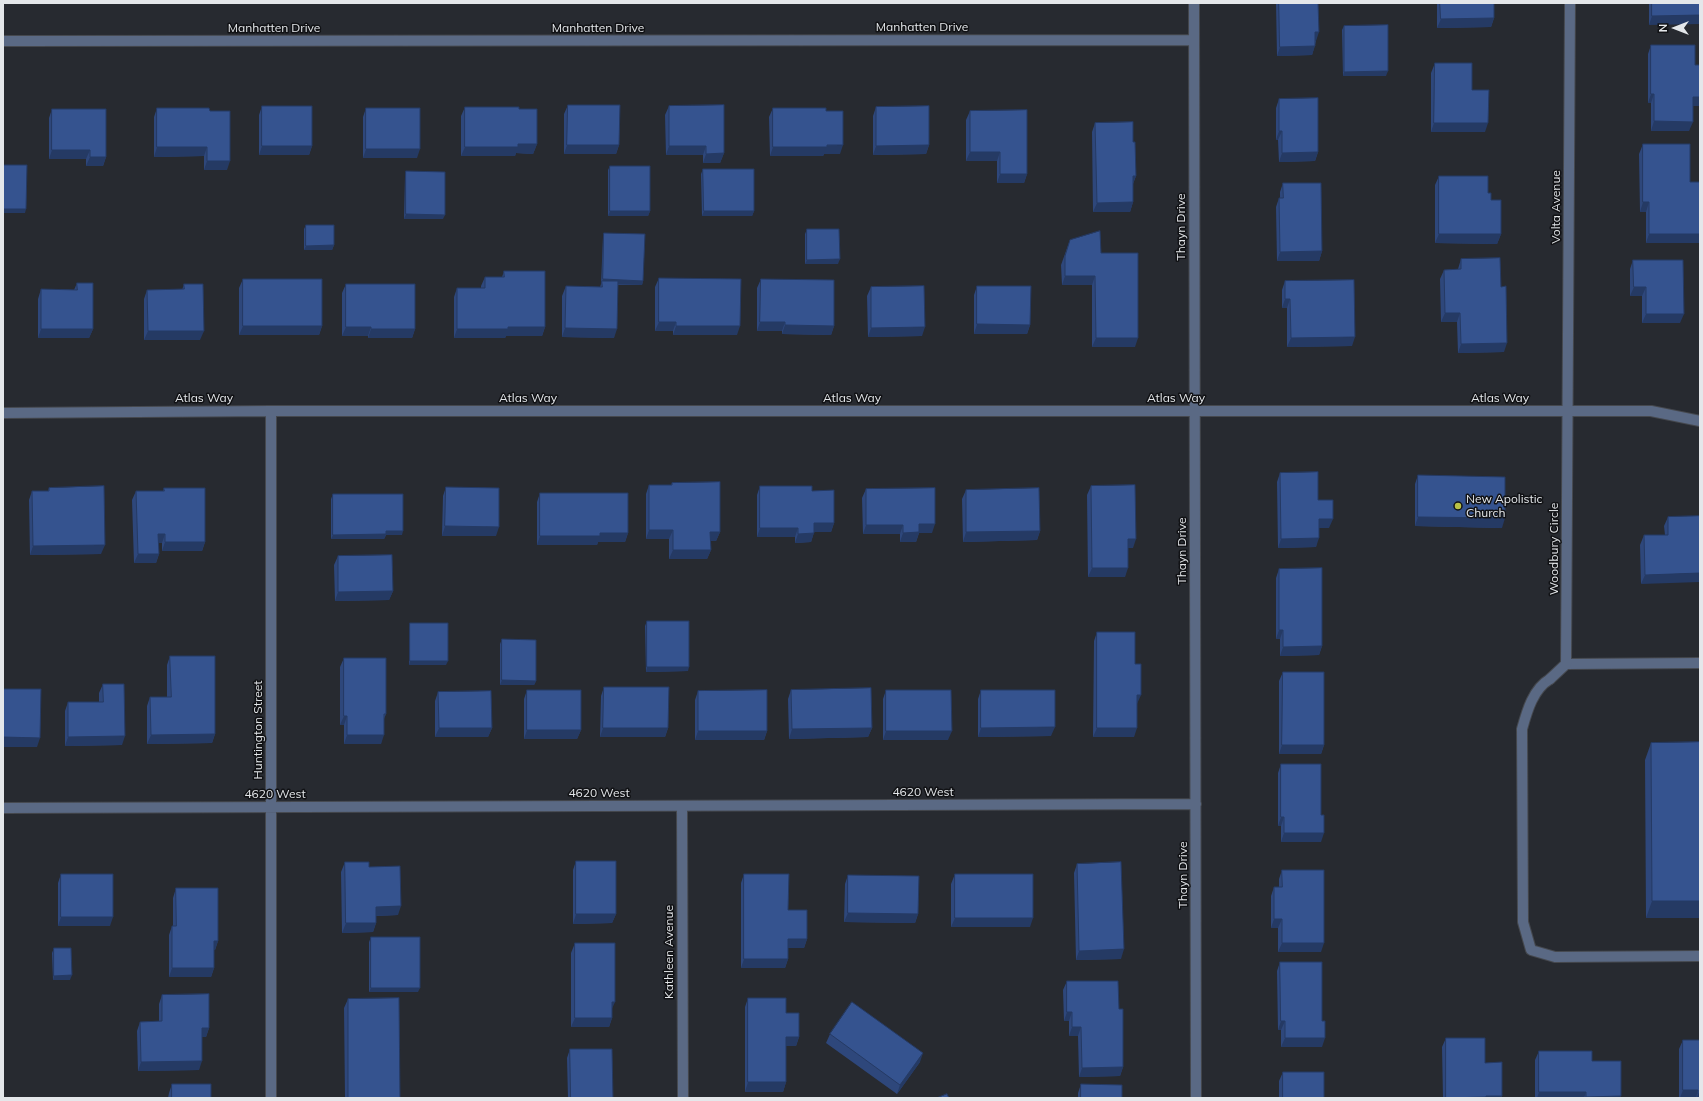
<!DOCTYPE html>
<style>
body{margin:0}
#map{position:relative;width:1703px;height:1101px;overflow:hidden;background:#272a30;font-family:Mulish,sans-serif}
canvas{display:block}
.frame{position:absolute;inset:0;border:4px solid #e4e7ea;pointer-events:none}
.north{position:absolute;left:1655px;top:8px;width:40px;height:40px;-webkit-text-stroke:3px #111215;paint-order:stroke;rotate:270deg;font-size:11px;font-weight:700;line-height:16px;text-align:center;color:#e4e7ea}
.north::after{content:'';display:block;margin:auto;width:14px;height:18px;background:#e4e7ea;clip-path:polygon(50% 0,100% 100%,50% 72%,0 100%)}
</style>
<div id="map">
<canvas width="1703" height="1101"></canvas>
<div class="frame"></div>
<div class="north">N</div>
</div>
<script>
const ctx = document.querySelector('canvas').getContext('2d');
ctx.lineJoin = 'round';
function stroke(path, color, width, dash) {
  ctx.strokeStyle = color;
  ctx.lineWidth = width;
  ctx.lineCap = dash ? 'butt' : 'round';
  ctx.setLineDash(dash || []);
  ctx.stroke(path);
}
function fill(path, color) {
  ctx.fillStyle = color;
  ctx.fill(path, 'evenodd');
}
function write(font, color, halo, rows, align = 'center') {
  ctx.font = font + ' Mulish,sans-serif';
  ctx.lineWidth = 3;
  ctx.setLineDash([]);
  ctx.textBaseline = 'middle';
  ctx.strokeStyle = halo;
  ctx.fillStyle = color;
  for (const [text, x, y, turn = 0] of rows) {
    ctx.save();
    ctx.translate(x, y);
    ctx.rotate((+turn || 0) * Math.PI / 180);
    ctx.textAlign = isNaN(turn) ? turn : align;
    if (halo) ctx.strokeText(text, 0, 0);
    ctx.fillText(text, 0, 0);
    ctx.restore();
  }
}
const lane = new Path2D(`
 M1566,664L1700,663
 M1550,679C1533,689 1527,711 1522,729L1523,922L1531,950L1555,957L1700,956`);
const street = new Path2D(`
 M1194,3L1196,1098
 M3,41L1194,40
 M271,411V1098
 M3,413L271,411H1651L1700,421
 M1550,679L1566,664L1570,3
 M682,806L683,1098
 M3,808L1196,804`);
const wall = new Path2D(`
 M1276,3H1318L1316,41L1312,55L1277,56Z
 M1437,3H1494V18L1491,27L1437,28Z
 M1649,3H1700L1649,25Z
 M1344,26L1386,76H1343L1342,30Z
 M1651,45L1695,65L1700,106H1693L1689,131H1651V103H1648V54Z
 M1435,63L1472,90L1485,132H1431V73Z
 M1279,99L1318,152L1315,161L1279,162L1278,140H1276V108Z
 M568,105L619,145L616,154H564V114Z
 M262,106L312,146L309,155H259V115Z
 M669,106L724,153L720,163H703V155H666L665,115Z
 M465,107L519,109L537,144L533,154L516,153L515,156H461V116Z
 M876,107L929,145L926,154L873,155V116Z
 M157,108L210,111L227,170H204V156L154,157V117Z
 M366,108L417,158H363V117Z
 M773,108L826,111L840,154H824L823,156H770L769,117Z
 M52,109L106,157L103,166H86V159H49V118Z
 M970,111L1027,174L1024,183H997V161H966V120Z
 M1095,123L1133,142L1136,176L1133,184V202L1130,212H1093L1092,132Z
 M1643,144L1690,182H1700V243H1646V212H1640L1639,154Z
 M610,166L650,211L648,216H608V170Z
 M703,169L754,211L752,216H702L701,174Z
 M406,171L443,219H404L405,176Z
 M1439,176L1488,193L1491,200L1501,234L1497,244L1435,243V185Z
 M1283,183L1322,251L1319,261H1277L1276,207L1279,198H1280V192Z
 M306,225L334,245L332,250H304V229Z
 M807,229L838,264H805V234Z
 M604,233L643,281L642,285H618L614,338L562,337V296L566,286L600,287L601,284L603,237Z
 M1070,240L1101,253L1135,347H1092V285H1062L1061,265Z
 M1461,259L1504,352L1458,353L1457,322H1441L1440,279L1444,270L1458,269Z
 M1633,260L1680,323H1642V296H1630V269Z
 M504,271L545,327L542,336H506L505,338H454V297L457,288H481V286L485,277H502Z
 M659,278L737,335H673V331H655V287Z
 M243,279L322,326L319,335H239V288Z
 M761,279L834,326L831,335L782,334V331H757V288Z
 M1285,281L1352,346L1287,347V308H1282V290Z
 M77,283L93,329L89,338H38V299L41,289L74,290Z
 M184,284L200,340H144V299L147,290H182Z
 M346,284L415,329L412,338H368V336H342V293Z
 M977,286L1030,325L1027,334H974V295Z
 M871,287L922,336L868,337L867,296Z
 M1280,473L1318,500L1329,528H1319L1316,547L1278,548L1277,482Z
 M1418,475L1502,528L1415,526V484Z
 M672,483L720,532L716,541H710L711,550L707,559H669V539H646V494L649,485H671Z
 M760,486L812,491L834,523L831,532H814L811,542L795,543V537H757V495Z
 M1091,486L1133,548H1128L1125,577H1088L1087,495Z
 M446,487L496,536H442L443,496Z
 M49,488L101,554L30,555L29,500L32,491H48Z
 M164,488L205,542L202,551H162V543H159V554L156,563H134L132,500L136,491H163Z
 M866,489L932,533H919L916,542H900V534H863L862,498Z
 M966,490L1040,531L1037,540L963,542L962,499Z
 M540,493L628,533L625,542H598L597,545H537V502Z
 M333,494L402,535H386L384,539H331V499Z
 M1700,516L1641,584L1640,545L1644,535H1665L1664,526L1668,517Z
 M338,556L393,591L389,600L335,601L334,565Z
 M1279,569L1322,646L1319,655L1280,656V639H1276V578Z
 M647,621L688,671L646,672L645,626Z
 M410,623L446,665H409V627Z
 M1097,632L1135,664L1137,704L1134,737H1093L1094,641Z
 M502,639L536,681L534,685H500V644Z
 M170,656L215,734L212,743L147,744V706L150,697H167V665Z
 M344,658L386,714L384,719L381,744H344V725H340V667Z
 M1283,672L1324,745L1321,754H1279V681Z
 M103,684L122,745L65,746V711L68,702H99V693Z
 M604,687L668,728L665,737H600L601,696Z
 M527,690L581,730L577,739H524V699Z
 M791,690L872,728L868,737L789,739L788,699Z
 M886,690L948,740H883V699Z
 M981,690L1051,736L978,737V699Z
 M698,691L767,731L764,740H695V700Z
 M438,692L492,728L488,737H435V701Z
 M1651,743L1700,918H1646L1645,760Z
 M1281,764L1321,842H1281V826H1278V773Z
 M576,861L616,914L612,923L573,924V870Z
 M345,862L398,915L376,916V923L373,932L342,933L341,872Z
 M1077,864L1121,959L1076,960L1074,873Z
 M1282,870L1321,952H1278V928H1271V896L1274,887H1279V879Z
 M61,874L110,926H58V883Z
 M744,874L788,910L807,939L804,948H788V959L785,968H741V883Z
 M955,874L1030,927H951V884Z
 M848,875L918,914L915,923L844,922L845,884Z
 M176,888L218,941L215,950H214V968L211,977H169V935L172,926H173V898Z
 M371,937L418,992H369V942Z
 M575,943L612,1009V1018L609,1027H571V953Z
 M54,948L70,980H53L52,953Z
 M1280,962L1322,1047H1281V1030H1278L1277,971Z
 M1067,981L1119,1009L1123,1067L1120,1076L1079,1077L1078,1036H1069V1021H1064L1063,990Z
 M162,995L209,1028L206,1037H202L199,1070L138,1071L137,1031L140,1022L159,1021V1004Z
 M748,998L786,1013L799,1037L796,1046H786V1082L783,1092H745V1007Z
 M348,999L400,1098H345L344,1008Z
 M830,1034L920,1062L897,1094L826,1043Z
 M1446,1038L1485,1063L1502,1096L1501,1098H1443L1442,1047Z
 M1683,1040H1700V1098H1679V1049Z
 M570,1049L613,1098H568L567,1058Z
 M1539,1051L1592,1061L1620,1098H1535V1060Z
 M1283,1072L1324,1098H1279V1081Z
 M172,1084L211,1098H168L169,1093Z
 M1081,1084L1122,1098H1078V1093Z`);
const shadedWall = new Path2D(`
 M1700,15V24L1649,25L1652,16Z
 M1494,18L1491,27L1437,28L1441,19Z
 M1315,32H1319L1316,41H1312Z
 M1315,46L1312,55L1277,56L1280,47Z
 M1388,71L1386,76H1343L1344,72Z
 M1651,94H1654L1651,103H1648Z
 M1693,97H1700V106H1689Z
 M1654,121L1693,122L1689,131H1651Z
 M1434,123H1488L1485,132H1431Z
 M1279,131H1282L1278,140H1276Z
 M518,144H537L533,154L516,153L515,156H461L465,147Z
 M567,145H619L616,154H564Z
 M843,145L840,154H824L823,156H770L773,147Z
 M929,145L926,154L873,155L876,146Z
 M262,146H312L309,155H259Z
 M669,146H706L703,155H666Z
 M157,147H207L204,156L154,157Z
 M366,149H420L417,158H363Z
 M52,150H90L86,159H49Z
 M970,152H1000L997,161H966Z
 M1318,152L1315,161L1279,162L1282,153Z
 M724,153L720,163H703L706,154Z
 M90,157H106L103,166H86Z
 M207,161H230L227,170H204Z
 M1000,174H1027L1024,183H997Z
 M1133,176H1136L1132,185Z
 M1133,202L1130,212H1093L1097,203Z
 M1643,202H1649L1646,212H1640Z
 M3,209H26L25,213H3Z
 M610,211H650L648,216H608Z
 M704,211H754L752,216H702Z
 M406,214L445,215L443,219H404Z
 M1439,234H1501L1497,244L1435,243Z
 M1649,234H1700V243H1646Z
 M334,245L332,250H304L306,246Z
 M1322,251L1319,261H1277L1280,252Z
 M840,259L838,264H805L807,260Z
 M1065,276H1095L1092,285H1062Z
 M603,279L643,281L642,285L602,284V281L601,284Z
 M1634,287H1646L1642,296H1630Z
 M1285,299H1290L1287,308H1282Z
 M1445,313H1460L1457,322H1441Z
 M1646,314H1684L1680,323H1642Z
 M659,322H676L673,331H655Z
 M760,322H785L782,331H757Z
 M977,324L1030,325L1027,334H974Z
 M785,325L834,326L831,335L782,334Z
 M243,326H322L319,335H239Z
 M676,326H740L737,335H673Z
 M346,327H371L368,336H342Z
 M508,327H545L542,336H506L505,338H454L457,329Z
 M925,327L922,336L868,337L871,328Z
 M565,328L617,329L614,338L562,337Z
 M41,329H93L89,338H38Z
 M371,329H415L412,338H368Z
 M148,331H204L200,340H144Z
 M1355,337L1352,346L1287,347L1291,338Z
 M1096,338H1138L1135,347H1092Z
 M1507,343L1504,352L1458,353L1461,344Z
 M1418,517L1505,518L1502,528L1415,526Z
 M1319,519H1333L1329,528H1316Z
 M814,523H834L831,532H811Z
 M919,524H935L932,533H919L916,542H900L903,533Z
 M866,525H903L900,534H863Z
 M445,526L499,527L496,536H442Z
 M760,528H798L795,537H757Z
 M649,530H673L669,539H646Z
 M386,531H403L402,535H386L384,539H331L333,535Z
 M1040,531L1037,540L963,542L966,532Z
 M710,532H720L716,541H707Z
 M600,533H628L625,542H598L597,545H537L540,536Z
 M814,533L811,542L795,543L798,534Z
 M158,534H165L162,543H155Z
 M1319,538L1316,547L1278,548L1281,539Z
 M1128,539H1136L1133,548H1125Z
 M165,542H205L202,551H162Z
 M105,545L101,554L30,555L33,546Z
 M673,550H711L707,559H669Z
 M138,554H159L156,563H134Z
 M1092,568H1128L1125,577H1088Z
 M1700,573V582L1641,584L1645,575Z
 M393,591L389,600L335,601L338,592Z
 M1279,630H1283L1280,639H1276Z
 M1322,646L1319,655L1280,656L1283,647Z
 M410,661H448L446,665H409Z
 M647,667H689L688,671L646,672Z
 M502,680L536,681L534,685H500Z
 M1137,695H1141L1137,704Z
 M344,716H347L344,725H340Z
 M1055,727L1051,736L978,737L981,728Z
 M439,728H492L488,737H435Z
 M603,728H668L665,737H600Z
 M872,728L868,737L789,739L792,729Z
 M1097,728H1137L1134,737H1093Z
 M527,730H581L577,739H524Z
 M698,731H767L764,740H695Z
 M886,731H952L948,740H883Z
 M215,734L212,743L147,744L151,735Z
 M347,735H384L381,744H344Z
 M125,736L122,745L65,746L68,737Z
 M3,737L40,738L37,747H3Z
 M1282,745H1324L1321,754H1279Z
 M1281,817H1284L1281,826H1278Z
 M1284,833H1324L1321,842H1281Z
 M1652,901H1700V918H1646Z
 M401,906L398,915L372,916L376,907Z
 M848,913L918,914L915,923L844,922Z
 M576,914H616L612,923L573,924Z
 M61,917H113L110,926H58Z
 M955,918H1033L1030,927H951Z
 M1274,919H1282L1278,928H1271Z
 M346,923H376L373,932L342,933Z
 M788,939H807L804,948H785Z
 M214,941H218L215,950H211Z
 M1282,943H1324L1321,952H1278Z
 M1124,949L1121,959L1076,960L1079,951Z
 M744,959H788L785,968H741Z
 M172,968H214L211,977H169Z
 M72,975L70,980H53L54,976Z
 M371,988H420L418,992H369Z
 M612,1002H615L611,1011Z
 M1067,1012H1072L1069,1021H1064Z
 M575,1018H612L609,1027H571Z
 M1281,1021H1285L1281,1030H1278Z
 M1072,1027H1081L1078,1036H1069Z
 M202,1028H209L206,1037H198Z
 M786,1037H799L796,1046H783Z
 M1285,1038H1325L1322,1047H1281Z
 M923,1053L920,1062L897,1094L900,1085Z
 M202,1061L199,1070L138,1071L141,1062Z
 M1123,1067L1120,1076L1079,1077L1082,1068Z
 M748,1082H786L783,1092H745Z
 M1683,1090H1698L1696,1098H1680Z
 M1539,1092H1586L1584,1098H1537Z
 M1698,1094H1700V1098H1697Z
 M1486,1096H1502L1501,1098H1446Z
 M1621,1096L1620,1098H1586V1097Z`);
const building = new Path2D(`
 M1279,3H1318L1319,32H1315V46L1280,47Z
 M1440,3H1494V18L1441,19Z
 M1652,3H1700V15L1652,16Z
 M1388,25V71L1344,72V26Z
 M1651,45H1695V65H1700V97H1693V122L1654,121V94H1651Z
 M1435,63H1472V90H1489L1488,123H1434Z
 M1318,98V152L1282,153V131H1279V99Z
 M568,105H620L619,145H567Z
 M724,105V153L706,154V146H669V106Z
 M262,106H312V146H262Z
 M929,106V145L876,146V107Z
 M465,107H519V109H537V144H518V147H465Z
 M157,108H209L210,111H230V161H207V147H157Z
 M366,108H420V149H366Z
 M773,108H826V111H843V145H827V147H773Z
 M52,109H106V157H90V150H52Z
 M1027,110V174H1000V152H970V111Z
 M1133,122V142H1135L1136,176H1133V202L1097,203L1095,123Z
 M1643,144H1690V182H1700V234H1649V202H1643Z
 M3,165H27L26,209H3Z
 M610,166H650V211H610Z
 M703,169H754V211H704Z
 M406,171L445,172V215L406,214Z
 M1439,176H1488V193H1491V200H1501V234H1439Z
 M1283,183H1321L1322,251L1280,252L1279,198H1283Z
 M306,225H334V245L306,246Z
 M807,229H839L840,259L807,260Z
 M1100,231L1101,253H1138V338H1096L1095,276H1065V256L1070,240Z
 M604,233L645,234L643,281L603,279Z
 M1500,258L1501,287L1506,286L1507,343L1461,344L1460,313H1445L1444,270L1461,269V259Z
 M1633,260H1683L1684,314H1646V287H1634Z
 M504,271H545V327H508V329H457V288H485V277H504Z
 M659,278L741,279L740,326H676V322H659Z
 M243,279H322V326H243Z
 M761,279L834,280V326L785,325V322H760Z
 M1354,280L1355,337L1291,338L1290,299H1285V281Z
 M602,281H618L617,329L565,328L566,286L602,287Z
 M77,283H93V329H41V289L77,290Z
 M184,284H203L204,331H148L147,290L184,289Z
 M346,284H415V329H371V327H346Z
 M924,286L925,327L871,328V287Z
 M977,286H1031L1030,325L977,324Z
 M1318,472V500H1333V519H1319V538L1281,539L1280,473Z
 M1418,475L1505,477V518L1418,517Z
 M720,482V532H710L711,550H673V530H649V485H672V483Z
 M1135,485L1136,539H1128V568H1092L1091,486Z
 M104,486L105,545L33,546L32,491H49V488Z
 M760,486H812V491L834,490V523H814V533L798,534V528H760Z
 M446,487L499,488V527L445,526Z
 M164,488H205V542H165V534H158L159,554H138L136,491H164Z
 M935,488V524H919V532L903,533V525H866V489Z
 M1039,488L1040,531L966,532V490Z
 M540,493H628V533H600V536H540Z
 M333,494H403V531H386V534L333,535Z
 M1700,516V573L1645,575L1644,535H1668V517Z
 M392,555L393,591L338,592V556Z
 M1322,568V646L1283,647V630H1279V569Z
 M647,621H689V667H647Z
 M410,623H448V661H410Z
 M1097,632H1135V664H1141V695H1137V728H1097Z
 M502,639L536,640V681L502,680Z
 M170,656H215V734L151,735L150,697H171Z
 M344,658H386V714H384V735H347V716H344Z
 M1283,672H1324V745H1282Z
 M103,684H124L125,736L68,737V702H103Z
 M604,687H669L668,728H603Z
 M871,688L872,728L792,729L791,690Z
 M3,689H41L40,738L3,737Z
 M527,690H581V730H527Z
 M767,690V731H698V691Z
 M886,690H951L952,731H886Z
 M981,690H1055V727L981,728Z
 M491,691L492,728H439L438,692Z
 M1700,742V901H1652L1651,743Z
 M1281,764H1321V815H1324V833H1284V817H1281Z
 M576,861H616V914H576Z
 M345,862H369V867L400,866L401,906L376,907V923H346Z
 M1121,862L1124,949L1079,951L1077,864Z
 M1282,870H1324V943H1282V919H1274V887H1282Z
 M61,874H113V917H61Z
 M744,874H789L788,910H807V939H788V959H744Z
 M955,874H1033V918H955Z
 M848,875L919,876L918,914L848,913Z
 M176,888H218V941H214V968H172V926H176Z
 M371,937H420V988H371Z
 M575,943H615V1002H612V1018H575Z
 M54,948H71L72,975L54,976Z
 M1280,962H1322V1021H1325V1038H1285V1021H1281Z
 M1067,981H1118L1119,1009H1123V1067L1082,1068L1081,1027H1072V1012H1067Z
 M209,994V1028H202V1061L141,1062L140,1022L162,1021V995Z
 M399,998L400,1098H348V999Z
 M748,998H786V1013H799V1037H786V1082H748Z
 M852,1002L923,1053L900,1085L830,1034Z
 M1446,1038H1485V1063L1502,1062V1096H1486V1097L1446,1098Z
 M1683,1040H1700V1094H1698V1090H1683Z
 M570,1049H612L613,1098H571Z
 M1539,1051H1592V1061H1621V1096L1586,1097V1092H1539Z
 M1283,1072H1324V1098H1283Z
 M172,1084H211V1098H172Z
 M1081,1084L1122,1085V1098H1081Z
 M947,1094L949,1098H937Z`);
const markers = [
 [1458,506,4,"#b9c146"]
];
const streetNames = [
 ["Manhatten Drive",922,27],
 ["Manhatten Drive",274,28],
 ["Manhatten Drive",598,28],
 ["Volta Avenue",1556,207,-90],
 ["Thayn Drive",1181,227,-90],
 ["Atlas Way",204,398],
 ["Atlas Way",528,398],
 ["Atlas Way",852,398],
 ["Atlas Way",1176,398],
 ["Atlas Way",1500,398],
 ["Woodbury Circle",1554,549,-90],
 ["Thayn Drive",1182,551,-90],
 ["Huntington Street",258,730,-90],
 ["4620 West",923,792],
 ["4620 West",599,793],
 ["4620 West",275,794],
 ["Thayn Drive",1183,875,-90],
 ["Kathleen Avenue",669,952,-90]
];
const poiNames = [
 ["New Apolistic",1466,499],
 ["Church",1466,513]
];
stroke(lane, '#45484e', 12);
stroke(street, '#45484e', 12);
stroke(lane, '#5a6984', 10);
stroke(street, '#5a6984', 10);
fill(wall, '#2e477b');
fill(shadedWall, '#253a64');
fill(building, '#35538f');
stroke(building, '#253a64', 1);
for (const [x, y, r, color] of markers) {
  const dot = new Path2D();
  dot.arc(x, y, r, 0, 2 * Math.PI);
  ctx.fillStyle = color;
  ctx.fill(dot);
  stroke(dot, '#111215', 1.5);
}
write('12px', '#e4e7ea', '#111215', streetNames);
write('12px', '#e4e7ea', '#111215', poiNames, 'left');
</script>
